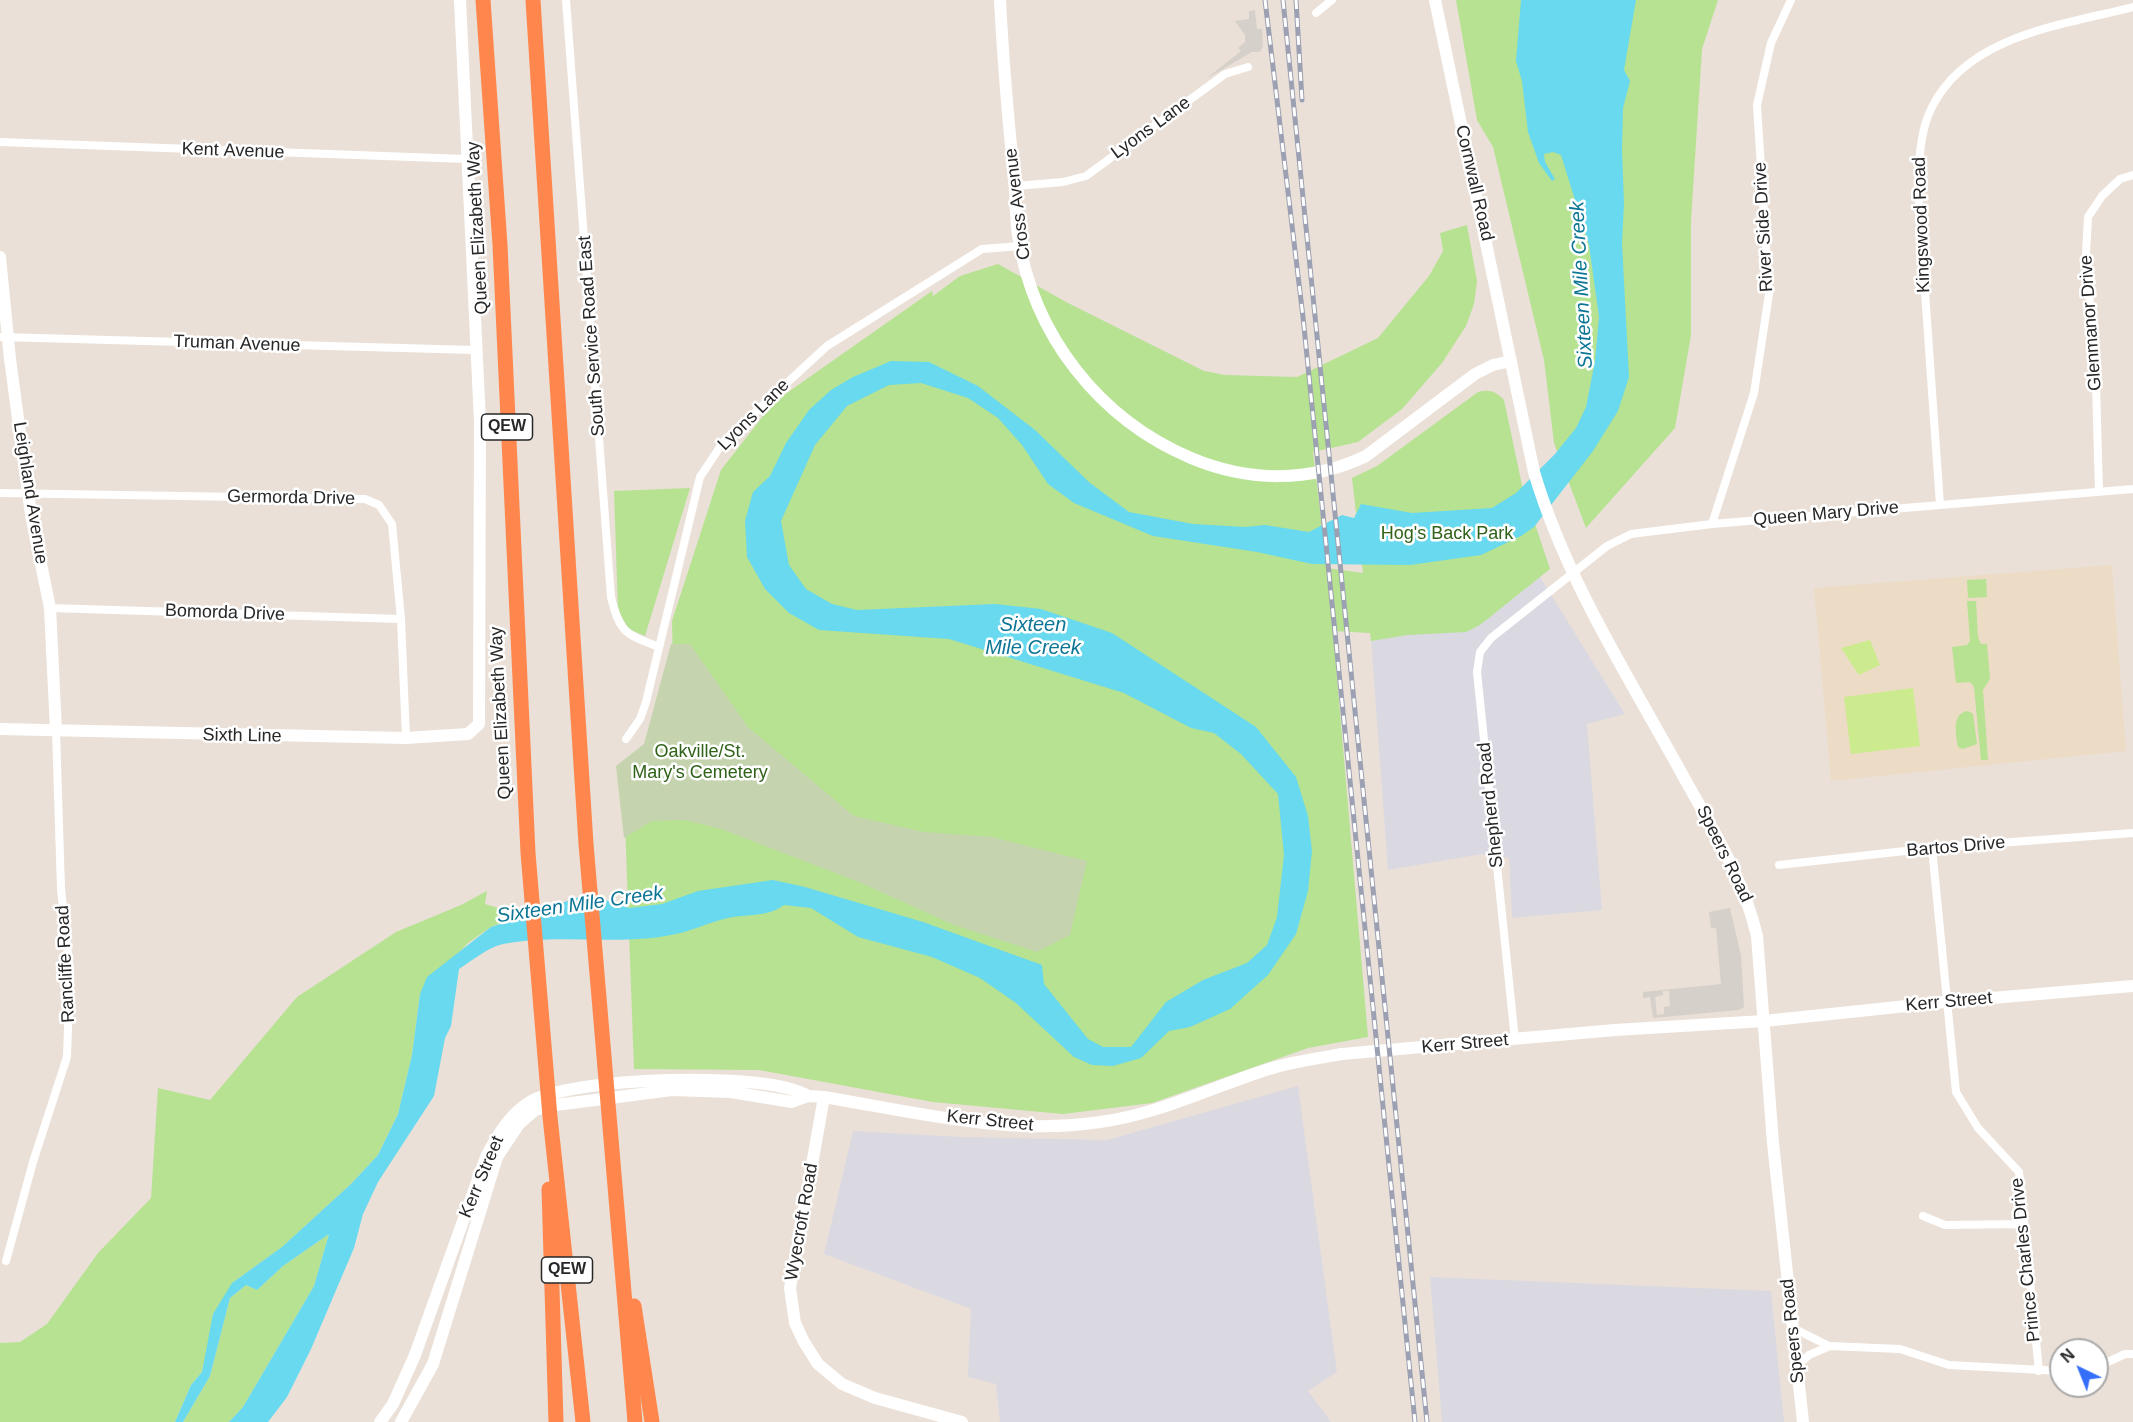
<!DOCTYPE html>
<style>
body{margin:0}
#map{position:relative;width:2133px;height:1422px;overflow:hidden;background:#eae0d7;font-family:Helvetica,sans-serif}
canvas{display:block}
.north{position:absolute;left:2049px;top:1338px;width:60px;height:60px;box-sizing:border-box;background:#fff;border:2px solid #a9a9a9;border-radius:50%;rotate:317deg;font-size:16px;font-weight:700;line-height:24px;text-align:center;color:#272727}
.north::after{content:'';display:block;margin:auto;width:21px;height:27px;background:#346efa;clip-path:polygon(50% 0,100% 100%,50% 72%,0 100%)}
</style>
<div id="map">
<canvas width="2133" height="1422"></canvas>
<div class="north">N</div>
</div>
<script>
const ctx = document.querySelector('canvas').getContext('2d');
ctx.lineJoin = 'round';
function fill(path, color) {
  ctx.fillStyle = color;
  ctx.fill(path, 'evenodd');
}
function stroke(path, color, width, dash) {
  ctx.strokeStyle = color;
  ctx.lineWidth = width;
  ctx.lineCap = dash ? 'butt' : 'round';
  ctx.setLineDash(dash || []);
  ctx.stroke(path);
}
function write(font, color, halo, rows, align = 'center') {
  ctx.font = font + ' Helvetica,sans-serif';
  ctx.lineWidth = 5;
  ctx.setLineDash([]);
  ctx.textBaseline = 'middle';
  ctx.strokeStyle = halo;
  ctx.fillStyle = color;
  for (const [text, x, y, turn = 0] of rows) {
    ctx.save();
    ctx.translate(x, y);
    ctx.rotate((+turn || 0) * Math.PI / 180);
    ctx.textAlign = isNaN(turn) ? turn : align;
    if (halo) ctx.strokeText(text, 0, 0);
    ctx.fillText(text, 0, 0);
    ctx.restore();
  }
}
const industrial = new Path2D(`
 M1540,577L1625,714L1587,724L1602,910L1512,918L1509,858L1482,854L1388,870L1371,641L1485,619Z
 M1298,1086L1337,1372L1308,1391L1331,1422H1000L996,1384L968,1377L971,1309L824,1254L853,1131L961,1137L1107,1140Z
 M1430,1277L1771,1291L1784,1422H1442Z`);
const education = new Path2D(`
 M2112,565L2126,751L1831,781L1814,588Z`);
const green = new Path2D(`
 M1456,0H1718L1702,49L1691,221V335L1675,428L1586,528L1554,443L1544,360L1493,147L1477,120Z
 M1467,225L1477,281L1474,304L1466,326L1442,363L1402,409L1358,442L1313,452L1327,568L1363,573L1352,478L1377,466L1478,392C1489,389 1497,392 1504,400L1522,485L1550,569L1480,625L1466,632L1408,635L1371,641L1370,633L1333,631L1368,1037L1308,1048L1152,1103L1063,1114L933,1102L759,1070L634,1069L624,796L673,670L672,621L721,470L774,402L932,291L933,296L960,276L998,264L1068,303L1204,371L1225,375L1297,377L1378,338L1429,276L1443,251L1440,233Z
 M690,488L645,636L629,629L618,611L614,491Z
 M1986,579L1987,597L1968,598L1967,580Z
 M1967,601H1976L1978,637L1981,644H1987L1990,679L1983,690L1988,760H1981L1974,687L1970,682L1956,683L1952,647L1967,645L1970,641Z
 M1968,711L1973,714L1977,744L1963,749L1958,747C1956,735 1951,713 1968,711Z
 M487,891L485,904L522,915L491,927L468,943L420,994L412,1055L398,1114L378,1155L351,1184L282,1247L232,1283L208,1345L202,1372L191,1385L175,1422H0V1343L20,1342L47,1324L98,1253L151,1198L158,1088L210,1100L297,997L396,932L461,905Z
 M329,1234L314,1286L243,1407L229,1422H183L210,1376L230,1298L246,1285L257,1290L283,1266Z`);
const cemetery = new Path2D(`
 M671,644H690L748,727L854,816L924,832L992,837L1087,861L1070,935L1037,952L954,925L861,883L721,829L684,820L652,821L624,838L616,766L644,744Z`);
const pitch = new Path2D(`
 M1870,640L1880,665L1859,675L1841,648Z
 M1913,688L1920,746L1851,754L1844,697Z`);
const plaza = new Path2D(`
 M1255,10L1257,29H1262L1263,46L1260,52H1252L1206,79L1241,51L1238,48L1245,42V35L1235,21L1249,19V11Z
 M1730,908L1741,955L1744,1007L1739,1010L1653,1018L1650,997L1643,998V992L1721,984L1716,928H1711L1709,912ZM1663,991H1669L1670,1006L1664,1007V1014L1657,1015L1655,997L1663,995Z`);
const water = new Path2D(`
 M1521,0H1636L1624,70L1630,81L1623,108L1622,149L1624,204L1622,243L1629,377L1618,411L1593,451L1534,527L1521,536L1481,555L1410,565L1312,564L1257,552L1153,536L1074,503L1048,484L1022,445L998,418L968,398L921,383L889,385L847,406L815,445L781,521L789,565L806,589L832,604L857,610L995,604L1041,609L1112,633L1256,727L1296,777L1308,816L1312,851L1308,891L1296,934L1268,975L1230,1009L1190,1027L1169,1031L1141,1058L1113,1066L1092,1065L1074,1057L1016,1003L980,978L932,957L858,937L811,908L784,905C769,917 747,914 728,918C709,922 690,932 671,935C616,946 559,933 503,944C487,948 473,960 459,969L451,1026L445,1038L434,1096L378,1182L363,1214L354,1248L311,1349L287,1397L268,1422H229L243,1407L314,1286L329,1234L283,1266L257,1290L246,1285L230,1298L210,1376L183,1422H175L191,1385L202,1372L213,1314L232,1283L282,1247L351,1184L378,1155L398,1114L412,1055L420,994L427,977L491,927L588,894L629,908L662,904L698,891L773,880L805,887L923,922L1042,965L1044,984L1088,1039L1103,1047H1131L1166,1002L1203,980L1247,963L1267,945L1277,917L1284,855L1278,794L1241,754L1214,733L1191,728L1124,693L949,639L819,630L789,613L765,589L747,557L745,521L753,492L770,476L786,443L809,410L831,390L853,377L891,361L929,362L978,386L1035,430L1090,483L1129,512L1193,524L1245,527L1265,525L1309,532L1342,515L1354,518L1361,504L1412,513L1492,508L1516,493L1555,454L1576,428L1586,407L1595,361L1599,317L1589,245L1561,155L1553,152L1544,154L1545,162L1555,179L1552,181L1539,163L1528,132L1522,81L1516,61Z`);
const street = new Path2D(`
 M566,0L611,597C620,633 625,634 659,647
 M1316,13L1332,0
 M0,142L466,159
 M1015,186L1063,182L1086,176L1225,74L1248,67
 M0,337L475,350
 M2099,492L2096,384L2086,254L2088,217L2102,196L2120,179L2133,175
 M0,493L365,499L379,505L392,524L401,619L406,738
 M1940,505L1918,192C1919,164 1919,132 1932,107C1968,35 2063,25 2133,7
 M1712,524L1754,393L1769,294L1757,105L1771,43L1791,0
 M50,608L401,619
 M626,739L640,719L646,702L700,477L724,441L827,346L982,249L1020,246
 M1932,848L1956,1092L1978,1128L2019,1172L2039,1371
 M1779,865L1932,848L2133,833
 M1515,1040L1477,672L1480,652L1491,638L1607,546L1631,534L1712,524L2133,489
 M1923,1216L1945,1225L2024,1224
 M6,1261L33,1162L67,1057L70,973L61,889L56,730
 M1793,1328L1829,1346
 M1796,1367L1809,1355L1830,1346L1900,1349L1949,1365L2061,1371
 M2097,1367L2125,1354H2133`);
const secondary = new Path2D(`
 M1000,0C1003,59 1008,118 1014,176C1016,196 1015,216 1018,235C1033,335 1099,419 1191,458C1248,482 1310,483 1366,456L1475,374L1493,365L1511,361
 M1435,0L1534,472C1567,583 1632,682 1687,783C1715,833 1744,880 1757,936L1773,1143L1803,1422
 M0,257L10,359L31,515L50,608L56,730
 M0,729L406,738L468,734L479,724L480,422L460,0
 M824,1097L790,1288L795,1323L804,1342L818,1364L842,1384L875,1398L962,1422
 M380,1422L393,1404L415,1355L486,1157C496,1137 509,1115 528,1103C568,1077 768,1070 808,1096
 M401,1422L433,1364L497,1157L519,1124L535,1110L548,1106L672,1090L731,1092L792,1102L808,1096L824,1097C914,1112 1008,1136 1100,1122C1154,1115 1206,1090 1257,1073C1285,1063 1313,1059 1342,1054L1615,1030L1764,1021L1945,1002L2133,986`);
const highway = new Path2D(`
 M483,0L500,245L528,853L550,1117L583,1422
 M533,0L586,844L635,1422
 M549,1189L556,1422
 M634,1306L652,1422`);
const rail = new Path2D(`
 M1265,0L1303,317L1415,1422
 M1283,0L1427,1422
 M1296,0L1302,100`);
const shields = [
 [507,427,51],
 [567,1270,51]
];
const shieldNames = [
 ["QEW",507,427],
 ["QEW",567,1270]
];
const streetNames = [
 ["Lyons Lane",1151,128,-36],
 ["Kent Avenue",233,151,2],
 ["Cornwall Road",1474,183,77],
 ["Cross Avenue",1018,204,-97],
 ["Kingswood Road",1922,225,-92],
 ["River Side Drive",1764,227,-93],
 ["Queen Elizabeth Way",478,228,-93],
 ["Glenmanor Drive",2091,323,-94],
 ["South Service Road East",592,336,-94],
 ["Truman Avenue",237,344,2],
 ["Lyons Lane",754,415,-45],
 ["Leighland Avenue",30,493,81],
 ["Germorda Drive",291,498,1],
 ["Queen Mary Drive",1826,514,-5],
 ["Bomorda Drive",225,613,2],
 ["Queen Elizabeth Way",501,713,-93],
 ["Sixth Line",242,736,1],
 ["Shepherd Road",1491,805,-96],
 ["Bartos Drive",1956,847,-5],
 ["Speers Road",1724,854,64],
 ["Rancliffe Road",66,964,-93],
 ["Kerr Street",1949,1002,-5],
 ["Kerr Street",1465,1044,-5],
 ["Kerr Street",990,1121,6],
 ["Kerr Street",482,1177,-67],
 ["Wyecroft Road",802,1222,-80],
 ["Prince Charles Drive",2026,1260,-96],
 ["Speers Road",1793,1331,-96]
];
const parkNames = [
 ["Hog's Back Park",1447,534],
 ["Oakville/St.",700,752],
 ["Mary's Cemetery",700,773]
];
const waterNames = [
 ["Sixteen Mile Creek",1582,285,-93],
 ["Sixteen",1033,625],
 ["Mile Creek",1033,648],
 ["Sixteen Mile Creek",580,905,-8]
];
fill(industrial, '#dad9e2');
fill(education, '#ecdcc6');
fill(green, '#b6e292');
fill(cemetery, '#c5d4ae');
fill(pitch, '#ccea8e');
fill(plaza, '#d6d0ca');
fill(water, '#68d9ee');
stroke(street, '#fff', 8);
stroke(secondary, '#fff', 12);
stroke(highway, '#ff874d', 15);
stroke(rail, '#9ba0b2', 5);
stroke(rail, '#fff', 3, [9]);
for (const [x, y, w] of shields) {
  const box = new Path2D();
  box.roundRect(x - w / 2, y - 13, w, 26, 4.5);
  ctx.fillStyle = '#fff';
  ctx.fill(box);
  stroke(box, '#272727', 1.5);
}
write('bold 16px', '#272727', null, shieldNames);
write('18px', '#272727', '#fff', streetNames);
write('18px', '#2f6218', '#fff', parkNames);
write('italic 20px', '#0c7595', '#fff', waterNames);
</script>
